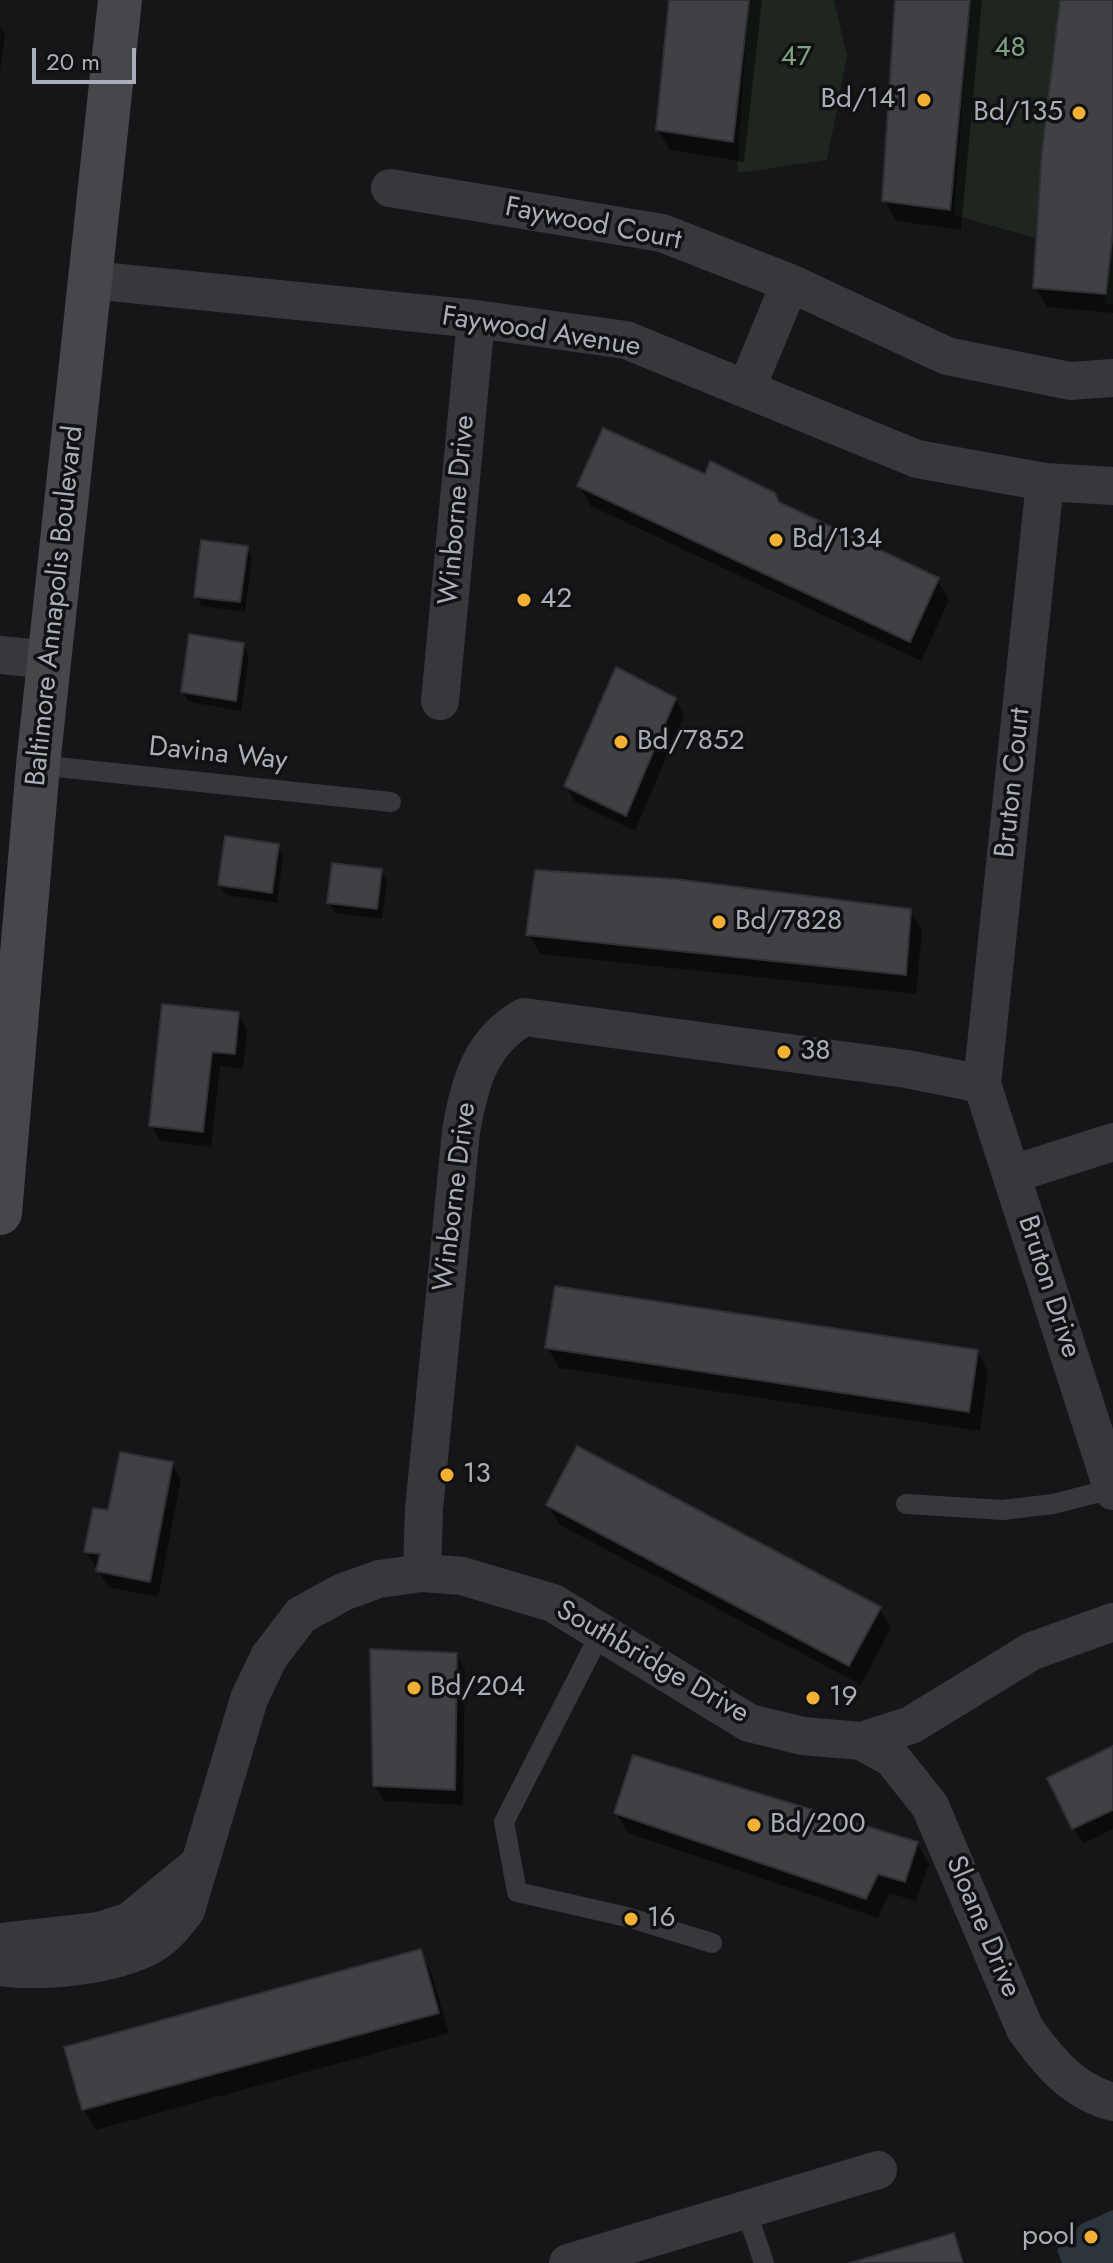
<!DOCTYPE html>
<style>
body{margin:0}
#map{position:relative;width:1113px;height:2263px;overflow:hidden;background:#161618;font-family:Jost,sans-serif}
canvas{display:block}
.scale{position:absolute;left:32px;top:48px;width:104px;height:36px;box-sizing:border-box;border:4px solid #a8adb8;border-top:0;padding-left:10px;font-size:24px;line-height:28px;white-space:nowrap;color:#a8adb8;-webkit-text-stroke:6px #111113;paint-order:stroke}
</style>
<div id="map">
<canvas width="1113" height="2263"></canvas>
<div class="scale">20 m</div>
</div>
<script>
const ctx = document.querySelector('canvas').getContext('2d');
ctx.lineJoin = 'round';
function fill(path, color) {
  ctx.fillStyle = color;
  ctx.fill(path, 'evenodd');
}
function stroke(path, color, width, dash) {
  ctx.strokeStyle = color;
  ctx.lineWidth = width;
  ctx.lineCap = dash ? 'butt' : 'round';
  ctx.setLineDash(dash || []);
  ctx.stroke(path);
}
function write(font, color, halo, rows, align = 'center') {
  ctx.font = font + ' Jost,sans-serif';
  ctx.lineWidth = 7;
  ctx.setLineDash([]);
  ctx.textBaseline = 'middle';
  ctx.strokeStyle = halo;
  ctx.fillStyle = color;
  for (const [text, x, y, turn = 0] of rows) {
    ctx.save();
    ctx.translate(x, y);
    ctx.rotate((+turn || 0) * Math.PI / 180);
    ctx.textAlign = isNaN(turn) ? turn : align;
    if (halo) ctx.strokeText(text, 0, 0);
    ctx.fillText(text, 0, 0);
    ctx.restore();
  }
}
const green = new Path2D(`
 M749,0H834L847,56L827,160L737,173Z
 M970,0H1060L1035,238L954,215Z
 M1113,229V304H1105Z`);
const water = new Path2D(`
 M1113,2210V2263H1062L1057,2250L1081,2224Z`);
const shadow = new Path2D(`
 M671,0H762L744,162L670,150L658,130Z
 M897,0H982L961,230L896,221L884,200Z
 M1062,0H1113V313L1047,307L1035,287Z
 M0,27L5,35L0,72Z
 M706,477L779,504L937,580L949,600L921,661L591,506L579,486Z
 M246,548L252,558L245,612L202,606L196,596Z
 M243,645L249,655L241,711L189,702L183,692Z
 M675,699L684,715L635,831L575,802L566,786Z
 M278,846L283,856L277,903L226,895L220,885Z
 M381,871L387,881L382,919L335,913L329,903Z
 M910,911L922,931L916,994L540,954L529,934Z
 M238,1014L247,1030L243,1069L220,1066L211,1147L160,1141L151,1125Z
 M548,1348L977,1351L988,1372L980,1431L559,1368Z
 M172,1464L181,1479L158,1597L108,1587L86,1551L110,1513Z
 M548,1505L879,1608L891,1628L861,1685L560,1525Z
 M456,1654L465,1670L463,1805L384,1801L375,1786Z
 M1113,1749V1829L1083,1844L1049,1779Z
 M616,1813L917,1843L929,1864L916,1901L889,1893L878,1918L628,1833Z
 M420,1951L431,1972L449,2033L96,2130L84,2110L67,2048Z
 M953,2235L965,2263H856Z`);
const building = new Path2D(`
 M669,0H749L733,142L656,130Z
 M895,0H970L950,210L882,201Z
 M1060,0H1113V230L1106,294L1033,288L1042,151Z
 M603,428L705,474L710,461L775,493L779,502L939,578L910,642L577,486Z
 M201,540L248,546L240,602L194,597Z
 M189,634L244,643L236,701L181,692Z
 M616,667L676,698L626,816L564,786Z
 M225,836L279,844L272,893L218,885Z
 M332,863L382,869L377,909L327,903Z
 M535,870L675,879L911,909L906,975L526,935Z
 M162,1004L239,1012L235,1054L212,1052L203,1132L149,1126Z
 M555,1286L978,1350L969,1412L545,1348Z
 M577,1446L881,1607L849,1666L546,1505Z
 M120,1452L173,1462L150,1582L96,1571L100,1554L84,1552L93,1508L108,1510Z
 M370,1649L457,1653L455,1790L373,1786Z
 M1113,1746V1810L1072,1829L1047,1778Z
 M633,1755L918,1842L905,1882L878,1874L866,1899L614,1813Z
 M421,1949L439,2013L82,2110L64,2047Z
 M954,2233L963,2263H849Z`);
const service = new Path2D(`
 M38,765L391,802
 M906,1504L1003,1510L1053,1504L1112,1489
 M601,1632L504,1822L517,1892L627,1917L712,1943
 M746,2210L764,2263`);
const minor = new Path2D(`
 M390,188L662,233L790,283L947,356L1070,381L1113,378
 M91,280L476,319L626,340L917,459L1045,482L1113,486
 M747,387L790,283
 M1045,482L982,1084L1113,1491
 M0,655L50,660
 M440,701L476,319
 M1013,1174L1113,1142
 M422,1573L424,1509L461,1131C470,1083 479,1043 524,1017L907,1069L982,1084
 M861,1741L892,1758L930,1806L1025,2029C1049,2062 1072,2091 1113,2102
 M0,1942L99,1931L130,1921L198,1865
 M0,1967C42,1973 113,1966 151,1945C166,1937 176,1923 186,1910L249,1699L269,1657L301,1615L343,1592L379,1579L422,1573L462,1576L553,1603L749,1723L803,1736L861,1741L911,1725L1032,1651L1113,1622
 M568,2263L878,2170`);
const secondary = new Path2D(`
 M0,1213L38,765L120,0`);
const markers = [
 [924,100,8,"#f2b134"],
 [1079,113,8,"#f2b134"],
 [776,540,8,"#f2b134"],
 [524,600,8,"#f2b134"],
 [621,742,8,"#f2b134"],
 [719,922,8,"#f2b134"],
 [784,1052,8,"#f2b134"],
 [447,1475,8,"#f2b134"],
 [414,1688,8,"#f2b134"],
 [813,1698,8,"#f2b134"],
 [754,1825,8,"#f2b134"],
 [631,1919,8,"#f2b134"],
 [1091,2237,8,"#f2b134"]
];
const parkNames = [
 ["48",1010,49],
 ["47",796,58]
];
const poiNames = [
 ["Bd/141",908,100,"right"],
 ["Bd/135",1063,113,"right"],
 ["Bd/134",792,540],
 ["42",540,600],
 ["Bd/7852",637,742],
 ["Bd/7828",735,922],
 ["38",800,1052],
 ["13",463,1475],
 ["Bd/204",430,1688],
 ["19",829,1698],
 ["Bd/200",770,1825],
 ["16",647,1919],
 ["pool",1075,2237,"right"]
];
const streetNames = [
 ["Faywood Court",593,225,11],
 ["Faywood Avenue",541,333,9],
 ["Winborne Drive",458,510,-85],
 ["Baltimore Annapolis Boulevard",56,606,-84],
 ["Davina Way",218,755,6],
 ["Bruton Court",1014,783,-84],
 ["Winborne Drive",456,1197,-83],
 ["Bruton Drive",1048,1287,72],
 ["Southbridge Drive",652,1663,30],
 ["Sloane Drive",982,1927,67]
];
fill(green, '#1e261f');
fill(water, '#2c353c');
fill(shadow, '#0007');
fill(building, '#404145');
stroke(building, '#303034', 2);
stroke(service, '#37383d', 20);
stroke(minor, '#37383d', 38);
stroke(secondary, '#45474d', 44);
for (const [x, y, r, color] of markers) {
  const dot = new Path2D();
  dot.arc(x, y, r, 0, 2 * Math.PI);
  ctx.fillStyle = color;
  ctx.fill(dot);
  stroke(dot, '#111113', 3);
}
write('28px', '#7fa381', '#111113', parkNames);
write('28px', '#a8adb8', '#111113', poiNames, 'left');
write('28px', '#a8adb8', '#111113', streetNames);
</script>
